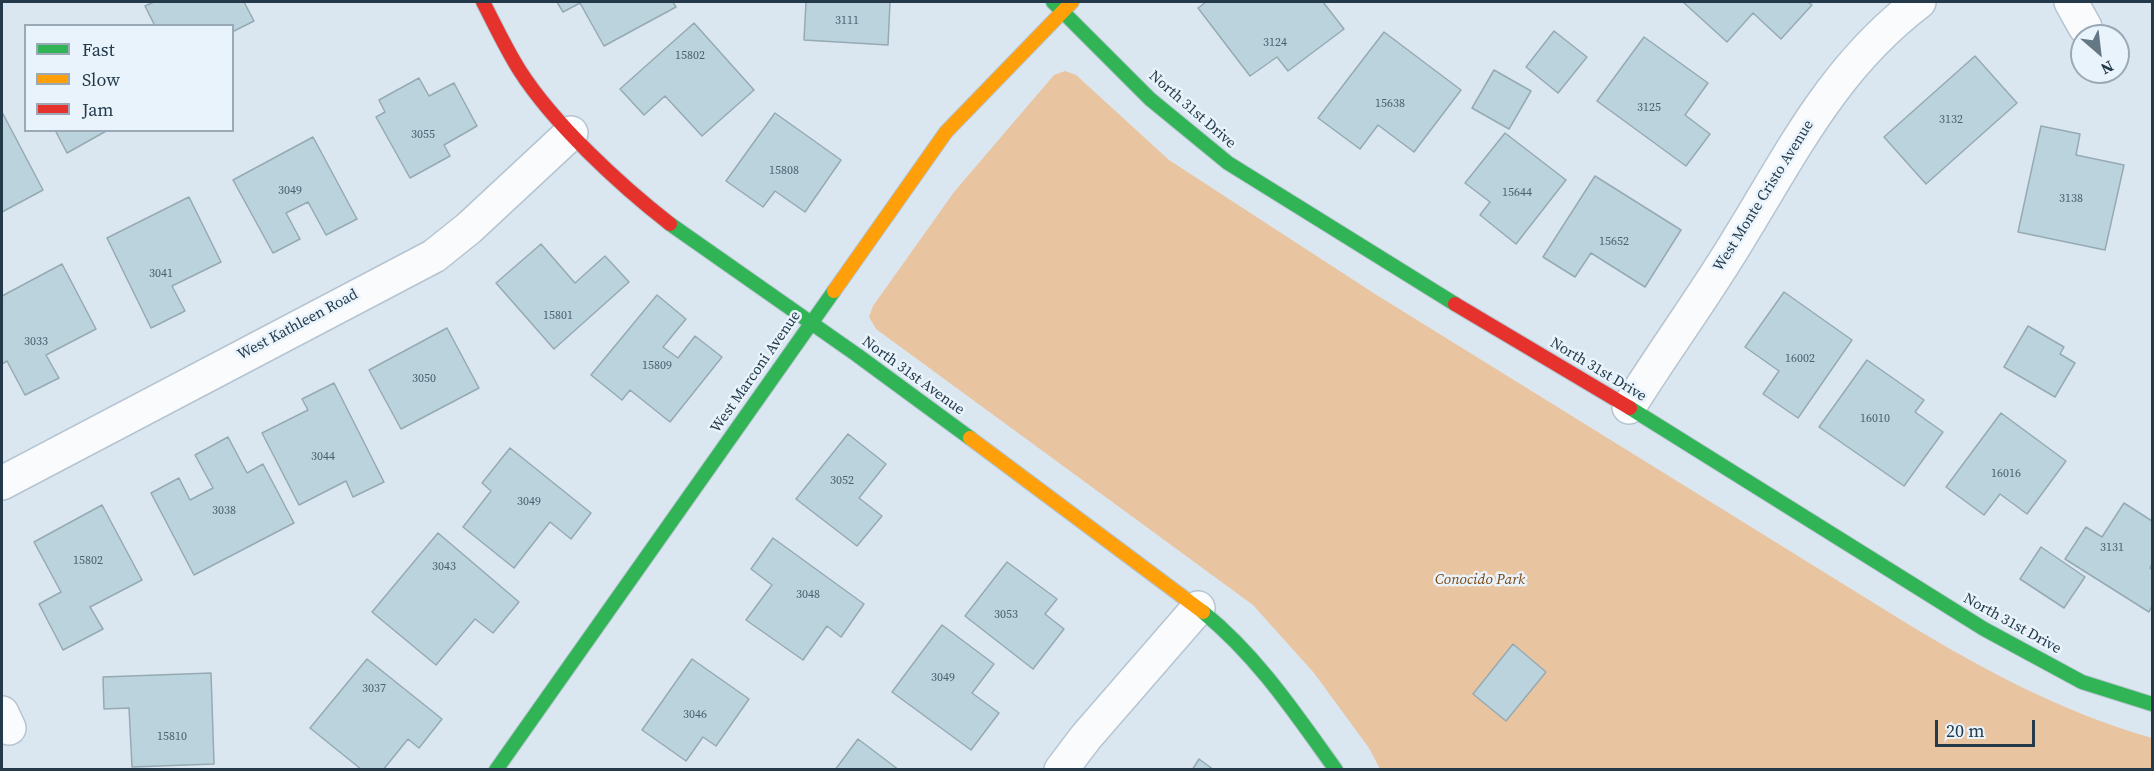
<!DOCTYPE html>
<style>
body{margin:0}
#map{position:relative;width:2154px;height:771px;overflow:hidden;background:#dae7f0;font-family:"Source Serif 4",serif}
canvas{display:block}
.frame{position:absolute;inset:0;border:3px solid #243a4a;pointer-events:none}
.legend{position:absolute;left:24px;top:24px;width:210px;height:108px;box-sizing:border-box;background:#e9f3fc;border:2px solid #9aa9b5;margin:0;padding:8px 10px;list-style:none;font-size:18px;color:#243a4a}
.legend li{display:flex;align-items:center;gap:12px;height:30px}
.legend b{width:30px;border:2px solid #9aa9b5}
.north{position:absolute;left:2070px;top:24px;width:60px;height:60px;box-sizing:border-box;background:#e9f3fc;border:2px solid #9aa9b5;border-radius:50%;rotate:152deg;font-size:16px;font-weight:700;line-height:24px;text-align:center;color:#243a4a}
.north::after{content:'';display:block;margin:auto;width:21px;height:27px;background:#647784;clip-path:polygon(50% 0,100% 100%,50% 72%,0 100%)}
.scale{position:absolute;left:1935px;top:720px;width:100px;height:27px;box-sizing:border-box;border:3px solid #243a4a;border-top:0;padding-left:8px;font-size:18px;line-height:21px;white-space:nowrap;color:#243a4a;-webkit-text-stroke:4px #e9f3fc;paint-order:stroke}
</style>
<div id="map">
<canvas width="2154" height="771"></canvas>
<div class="frame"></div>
<ul class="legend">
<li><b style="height:8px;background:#30b455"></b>Fast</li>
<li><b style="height:8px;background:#ff9f0a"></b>Slow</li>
<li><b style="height:8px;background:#e5322d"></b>Jam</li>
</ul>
<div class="north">N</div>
<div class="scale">20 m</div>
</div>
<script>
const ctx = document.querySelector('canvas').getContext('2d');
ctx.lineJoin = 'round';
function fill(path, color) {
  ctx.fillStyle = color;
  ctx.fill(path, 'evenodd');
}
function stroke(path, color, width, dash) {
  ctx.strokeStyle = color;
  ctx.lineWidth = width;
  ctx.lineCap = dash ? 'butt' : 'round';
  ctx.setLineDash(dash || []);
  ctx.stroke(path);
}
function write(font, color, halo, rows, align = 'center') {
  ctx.font = font + ' "Source Serif 4",serif';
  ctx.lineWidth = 5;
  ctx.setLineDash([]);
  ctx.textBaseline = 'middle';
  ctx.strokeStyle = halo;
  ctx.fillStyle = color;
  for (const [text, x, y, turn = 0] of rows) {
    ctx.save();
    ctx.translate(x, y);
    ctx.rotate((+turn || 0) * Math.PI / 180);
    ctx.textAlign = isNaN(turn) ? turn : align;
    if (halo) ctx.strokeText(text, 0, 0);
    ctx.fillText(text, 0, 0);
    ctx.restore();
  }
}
const green = new Path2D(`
 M1065,71L1076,75L1169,160L1375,294L1890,613C1974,665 2058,711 2152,738V769H1380L1369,748L1314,673L1253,605L876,329L869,317L873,306L954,192L1054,75Z`);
const building = new Path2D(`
 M154,2H244L254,21L232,32V26H155L145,6Z
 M557,2H673L676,7L604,46L580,3L563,12Z
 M806,2H890L888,45L804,40Z
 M1206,2H1323L1344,29L1288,71L1277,57L1250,76L1198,8Z
 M1683,2H1808L1812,5L1781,39L1753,13L1727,42Z
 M694,23L754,90L702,136L665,96L644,115L620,89Z
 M1554,31L1587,57L1558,93L1526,67Z
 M1384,32L1461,90L1414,152L1378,125L1360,149L1318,118Z
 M1644,37L1708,83L1685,115L1710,134L1686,166L1597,101Z
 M1975,56L2017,103L1926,184L1884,137Z
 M1494,70L1531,91L1509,129L1472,108Z
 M419,78L429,96L454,83L477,126L444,145L450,156L410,178L376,117L385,112L379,100Z
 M2,112L43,190L2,212Z
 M775,113L841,160L805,212L775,191L763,207L726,181Z
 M2041,126L2080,134L2076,155L2124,165L2105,250L2018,232Z
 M55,130H108L67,153Z
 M1505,133L1566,180L1516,244L1480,215L1490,202L1465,183Z
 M313,137L357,219L326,235L308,202L286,213L300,239L273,253L233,180Z
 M1595,176L1681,230L1645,287L1591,253L1575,277L1543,257Z
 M189,197L221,262L172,286L185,311L151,328L107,238Z
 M541,244L575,283L605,256L629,282L554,349L496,283Z
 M62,264L96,329L46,355L59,378L25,395L7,361L2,364V296Z
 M1784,292L1852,340L1798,418L1763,394L1779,371L1745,347Z
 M657,295L686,319L663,347L678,358L695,336L722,357L670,422L630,390L622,400L591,375Z
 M2028,326L2064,347L2060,354L2075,363L2055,397L2004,367Z
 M447,328L479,388L401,429L369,370Z
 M1867,360L1924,400L1915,412L1943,432L1904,486L1819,427Z
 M334,383L384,482L353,497L346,481L299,505L262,433L308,410L302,399Z
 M2001,413L2066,461L2027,514L2000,494L1984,515L1946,487Z
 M848,434L886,464L859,498L882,516L857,546L796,499Z
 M228,437L247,473L263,464L294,523L194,575L151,493L179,478L190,500L213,488L195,455Z
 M510,448L591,513L571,539L550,522L514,568L463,527L491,491L482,483Z
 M2124,503L2152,521V564L2150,568L2152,570V606L2149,612L2065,559L2086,527L2102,537Z
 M102,505L142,580L90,607L103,629L63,650L39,604L61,592L34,542Z
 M438,533L519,602L493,633L475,619L436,665L372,612Z
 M773,538L864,604L841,637L827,626L803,660L746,620L772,585L751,569Z
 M2041,547L2085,577L2064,608L2020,579Z
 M1007,562L1057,599L1045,614L1064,629L1033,669L965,616Z
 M942,625L994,664L972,693L999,713L971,750L892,692Z
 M1513,644L1546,672L1506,721L1473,694Z
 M367,659L442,719L419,748L408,739L383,770H362L310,728Z
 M692,659L749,699L716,746L703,737L686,761L642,730Z
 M211,673L214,764L132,767L129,708L104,709L103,677Z
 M858,739L899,770H835Z
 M1199,759L1214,770H1192Z`);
const street = new Path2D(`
 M2071,2L2085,27
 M1629,407C1665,349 1706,294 1741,235C1795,147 1835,66 1919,2
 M2,483L434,256L469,228L571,133
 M2,713L9,728
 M1061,770L1086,737L1198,608`);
const fast = new Path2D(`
 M1053,2L1150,99L1228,163L1455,304
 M670,224L857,355L970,438
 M1630,408L1984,629L2082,682L2152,704
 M1203,612C1258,657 1295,713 1336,770
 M496,770L834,291`);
const slow = new Path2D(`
 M834,291L946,132L1072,2
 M970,438L1203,612`);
const jam = new Path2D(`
 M483,2C495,25 506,49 520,71C554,124 620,185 670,224
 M1455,304L1630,408`);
const numberNames = [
 ["3111",847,21],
 ["3124",1275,43],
 ["15802",690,56],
 ["15638",1390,104],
 ["3125",1649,108],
 ["3132",1951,120],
 ["3055",423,135],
 ["15808",784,171],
 ["3049",290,191],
 ["15644",1517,193],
 ["3138",2071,199],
 ["15652",1614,242],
 ["3041",161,274],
 ["15801",558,316],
 ["3033",36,342],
 ["16002",1800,359],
 ["15809",657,366],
 ["3050",424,379],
 ["16010",1875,419],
 ["3044",323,457],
 ["16016",2006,474],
 ["3052",842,481],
 ["3049",529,502],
 ["3038",224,511],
 ["3131",2112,548],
 ["15802",88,561],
 ["3043",444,567],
 ["3048",808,595],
 ["3053",1006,615],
 ["3049",943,678],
 ["3037",374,689],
 ["3046",695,715],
 ["15810",172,737]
];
const streetNames = [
 ["North 31st Drive",1192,110,41],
 ["West Monte Cristo Avenue",1764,196,-58],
 ["West Kathleen Road",298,325,-28],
 ["North 31st Drive",1598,370,31],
 ["West Marconi Avenue",756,372,-55],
 ["North 31st Avenue",913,376,36],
 ["North 31st Drive",2012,624,29]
];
const parkNames = [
 ["Conocido Park",1480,580]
];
fill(green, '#e9c4a0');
fill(building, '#bbd3dd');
stroke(building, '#96aab3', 1.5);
stroke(street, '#b5c4d0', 36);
stroke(fast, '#b5c4d0', 16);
stroke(slow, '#b5c4d0', 16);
stroke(jam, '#b5c4d0', 16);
stroke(street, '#f9fbfd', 33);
stroke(fast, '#30b455', 14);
stroke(slow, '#ff9f0a', 14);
stroke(jam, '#e5322d', 14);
write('12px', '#4a606f', null, numberNames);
write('15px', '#243a4a', '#e9f3fc', streetNames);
write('italic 15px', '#7b4711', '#e9f3fc', parkNames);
</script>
